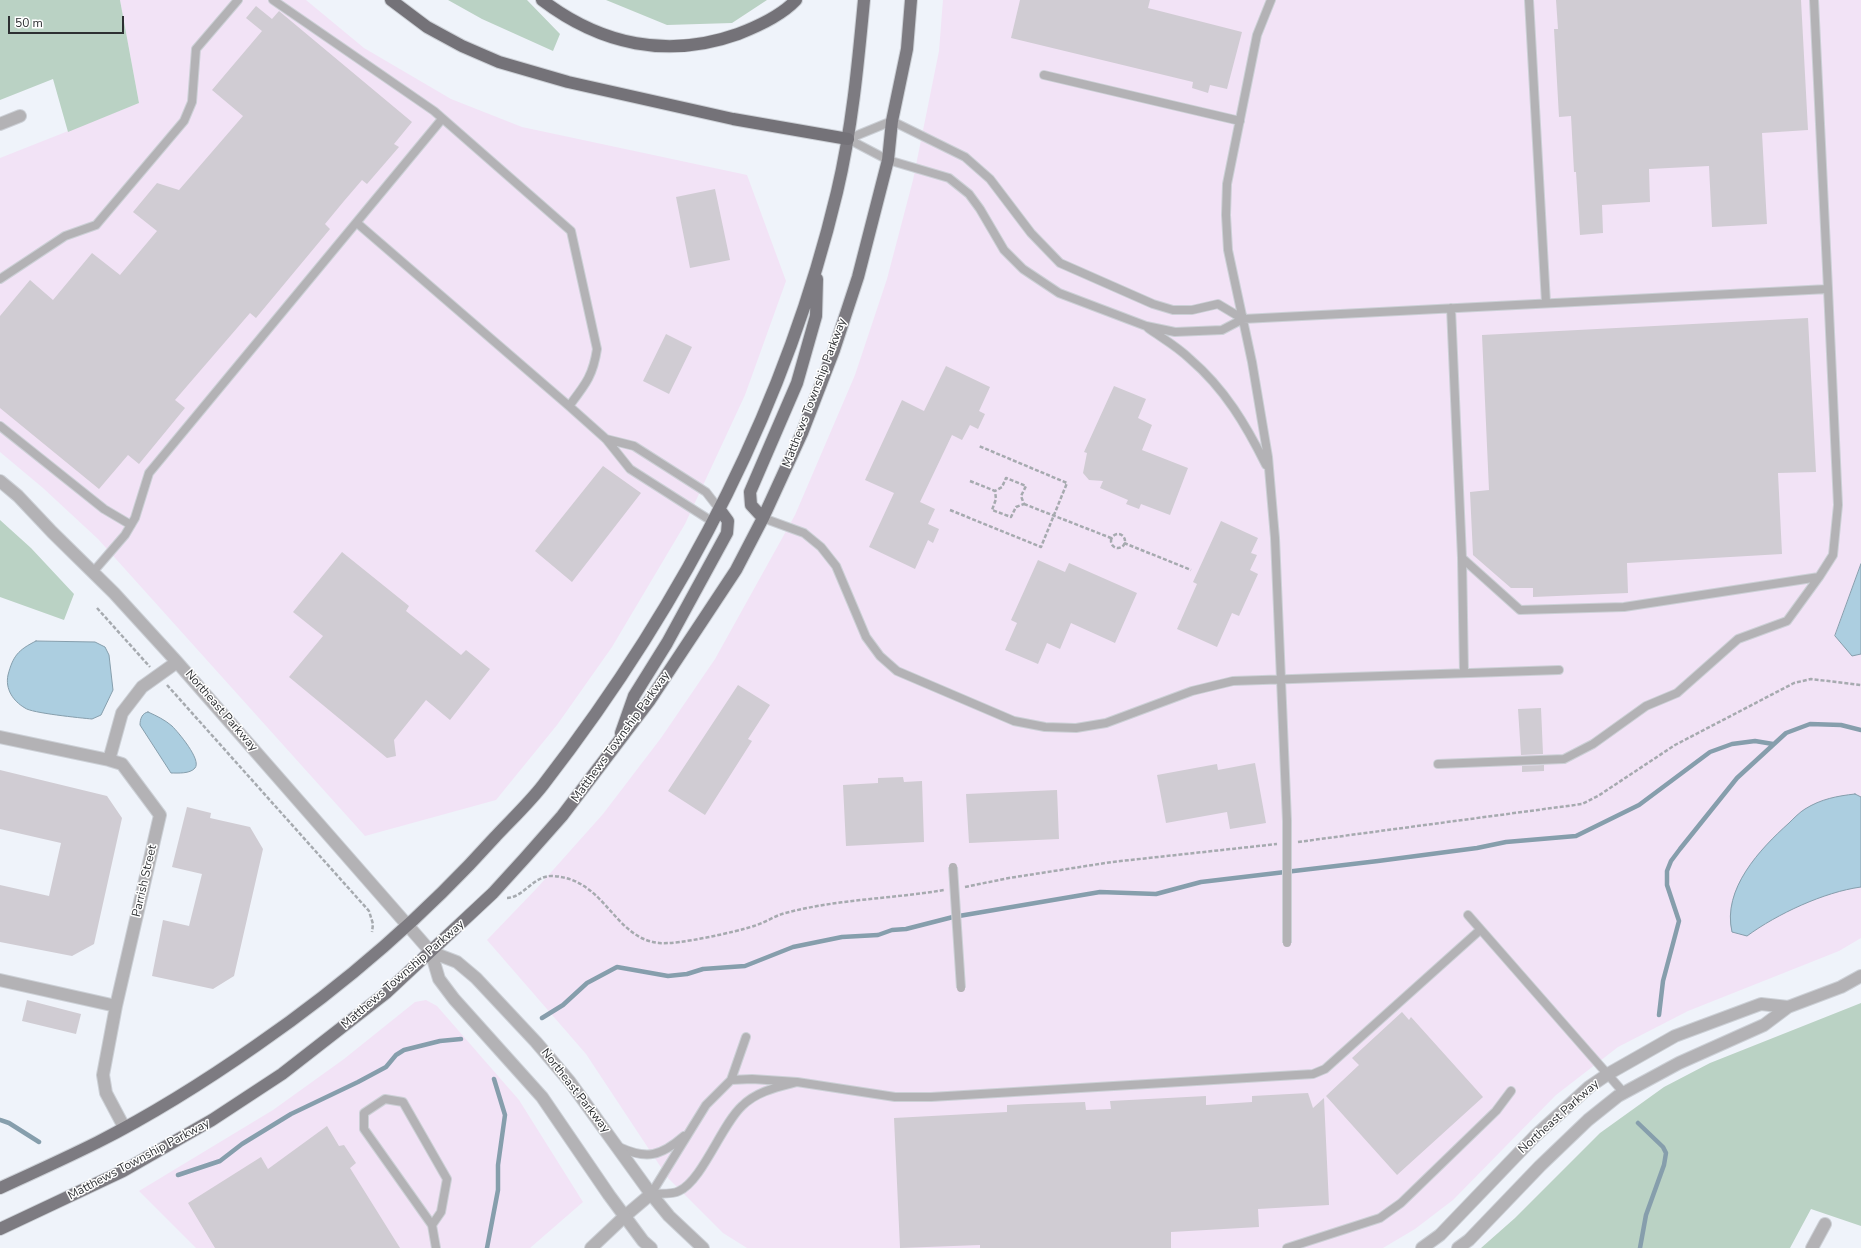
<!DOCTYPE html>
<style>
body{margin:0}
#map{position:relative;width:1861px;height:1248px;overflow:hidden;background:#eff3fa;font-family:"Nunito Sans",sans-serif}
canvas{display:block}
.scale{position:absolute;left:8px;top:16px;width:116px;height:18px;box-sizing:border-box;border:2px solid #2d2f32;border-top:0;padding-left:5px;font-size:12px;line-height:14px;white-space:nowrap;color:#2d2f32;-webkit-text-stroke:3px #fff;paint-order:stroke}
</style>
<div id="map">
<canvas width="1861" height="1248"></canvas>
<div class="scale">50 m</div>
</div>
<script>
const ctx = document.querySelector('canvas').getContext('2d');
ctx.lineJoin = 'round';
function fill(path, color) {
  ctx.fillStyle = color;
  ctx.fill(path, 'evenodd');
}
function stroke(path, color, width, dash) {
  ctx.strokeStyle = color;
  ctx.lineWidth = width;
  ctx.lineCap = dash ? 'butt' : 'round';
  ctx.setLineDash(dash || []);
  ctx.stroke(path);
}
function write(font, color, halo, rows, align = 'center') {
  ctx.font = font + ' "Nunito Sans",sans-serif';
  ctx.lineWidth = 3;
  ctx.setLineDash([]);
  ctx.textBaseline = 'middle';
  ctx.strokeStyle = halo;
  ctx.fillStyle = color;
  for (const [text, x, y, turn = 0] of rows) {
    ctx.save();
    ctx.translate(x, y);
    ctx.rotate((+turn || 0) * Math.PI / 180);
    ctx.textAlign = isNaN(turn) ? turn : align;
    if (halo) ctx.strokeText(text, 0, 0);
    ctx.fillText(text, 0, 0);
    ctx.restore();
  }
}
const commercial = new Path2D(`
 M120,0H306L364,48L451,99L522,127L747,175L786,281L745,395L685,524L612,647L557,725L496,800L365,836L98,539L43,488L0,452V158L139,103Z
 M943,0H1861V938L1839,951L1688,1011L1618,1047L1556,1095L1453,1200L1415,1229L1383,1248H747L723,1233L668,1178L586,1054L487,940L537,888L603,814L661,738L715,659L795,515L855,375L887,279L913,180L939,51Z
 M426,1000L437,1006L519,1100L583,1202L530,1248H196L139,1191L273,1110L344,1059L415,1002Z`);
const green = new Path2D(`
 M0,0H120L139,103L68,132L53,79L0,100Z
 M448,0H527L560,34L553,51L482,19Z
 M606,0H767L732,23L667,25Z
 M0,520L31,548L74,594L64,620L0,597Z
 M1861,1003V1226L1811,1209L1790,1248H1481L1515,1218L1600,1133L1664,1087L1710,1063Z`);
const water = new Path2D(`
 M1861,564V654L1852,656L1835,636Z
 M36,641L95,642L105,647L109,655L113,690L101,715L92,719C81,718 31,713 25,708C13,701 5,689 8,675C13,656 18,650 36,641Z
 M148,712C157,716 165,720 172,726C178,732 202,760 195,768C190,774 178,773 171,773L140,725C140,719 142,713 148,712Z
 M1855,794L1861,797V887C1824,892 1777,914 1747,936L1732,932C1722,889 1760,849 1789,823C1794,818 1800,812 1805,809C1821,799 1837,796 1855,794Z`);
const stream = new Path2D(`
 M1659,1015L1663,981L1679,921L1667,885V871L1671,861L1680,849L1737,778L1786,733L1810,724L1841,725L1861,730
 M542,1018L563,1005L587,983L617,967L668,976L687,974L703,969L745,966L793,947L842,937L878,935L892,930L906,929L953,917L1100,892L1156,894L1201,882L1378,861L1477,848L1506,842L1576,836L1639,805L1710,752L1732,744L1755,741L1773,744
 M0,1120L9,1123L39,1142
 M1638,1123L1663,1147L1666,1153L1664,1165L1646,1215L1640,1248
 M178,1175L220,1161L242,1144L291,1114L358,1082L386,1067L396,1055L404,1050L440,1041L461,1039
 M487,1248L498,1190V1165L505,1115L494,1079`);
const building = new Path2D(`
 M1020,0H1150L1148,8L1242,32L1227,89L1210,85L1208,93L1192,88L1193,82L1011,38Z
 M1556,0H1801L1808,130L1762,133L1767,224L1712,227L1709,166L1649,169L1650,202L1602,205L1603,233L1580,235L1576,172H1574L1571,116L1559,117L1554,29H1558Z
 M256,6L272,19L279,11L412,122L394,144L399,147L367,184L362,180L344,201L325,224L330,229L256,318L250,313L175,400L185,408L139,464L128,455L99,489L0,408V316L30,280L53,300L92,253L120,275L157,231L133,212L157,183L179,190L243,116L212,90L262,31L246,18Z
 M715,189L730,260L690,268L676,197Z
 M1808,318L1816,472L1778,473L1782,554L1627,563L1628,593L1533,597V588H1511L1473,555L1470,492L1489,490L1482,335Z
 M666,334L692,347L669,394L643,381Z
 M946,366L990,387L979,411L985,414L978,429L970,425L962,440L952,435L920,502L935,509L928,524L939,529L933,543L928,540L915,569L869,547L894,493L865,480L902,400L924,411Z
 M1114,386L1146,399L1138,418L1152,425L1142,450L1188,468L1170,515L1141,504L1139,509L1126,504L1128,500L1100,488L1103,481L1089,480L1083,473L1087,453L1084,452Z
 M603,466L641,493L572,582L535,551Z
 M1221,521L1258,538L1251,553L1257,555L1250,570L1258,574L1239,616L1232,613L1217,647L1177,629L1197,584L1193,582Z
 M342,552L409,606L406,611L461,655L466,650L490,669L450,720L426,700L394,740L396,756L387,758L289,677L323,636L293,612Z
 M1038,560L1065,572L1069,563L1137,593L1115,643L1071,623L1060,649L1047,643L1038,664L1005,650L1017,623L1011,620Z
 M738,685L770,705L748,739L752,741L705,815L668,791Z
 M1541,708L1543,754L1521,755L1518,709Z
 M1255,763L1266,823L1230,829L1227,812L1166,823L1157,775L1217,764L1218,770Z
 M1544,765V771L1522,772V766Z
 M0,770L107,796L122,818L94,944L72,956L0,942V885L49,896L61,843L0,829Z
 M903,777L904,782L922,781L924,842L846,846L843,785L878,783V778Z
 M1057,790L1059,839L969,843L966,794Z
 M187,807L211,813L210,818L250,827L263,849L234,976L213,989L152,976L163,920L189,926L202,874L172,867Z
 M27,1000L81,1014L76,1034L22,1021Z
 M1402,1012L1409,1020L1411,1017L1483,1097L1397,1175L1326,1096L1359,1065L1352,1058Z
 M1308,1093L1313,1108L1324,1098L1329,1205L1258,1209L1259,1227L1171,1232V1248H980V1245L900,1248L894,1118L1007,1112V1105L1028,1104L1085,1102L1086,1110L1111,1109L1110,1101L1206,1096V1105L1252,1102V1096Z
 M327,1126L339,1146L344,1145L356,1163L350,1168L400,1248H215L188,1203L261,1157L268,1169Z`);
const path = new Path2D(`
 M970,481L995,491L996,499L992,510L1011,517L1016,507L1024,504L1021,496L1026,486L1006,478L1002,487L995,491
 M1024,504L1111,538
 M950,510L1041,547L1067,483L979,446
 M1111 541a7 7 0 1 1 14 0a7 7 0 1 1-14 0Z
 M1124,543L1191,570
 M97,608L150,667
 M167,685L369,911L373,924L372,932
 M1298,842L1582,804L1598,796L1675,745L1794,683L1811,679L1861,685
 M965,887L1009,878L1112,862L1277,844
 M507,898C525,897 533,875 553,876C606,879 613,938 659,943C678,945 735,932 754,926C764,923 773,917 782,914C835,899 891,899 944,890`);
const service = new Path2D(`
 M273,0L434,111L571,231L597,349C593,376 585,385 569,406
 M1271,0L1257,35L1227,184L1226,215L1228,250L1252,362L1268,457L1275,538L1287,821
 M1529,0L1546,303
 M1814,0L1828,289
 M1044,75L1240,121
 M892,121L965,157L990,179L1031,233L1060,263L1153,304L1173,310H1192L1218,304L1243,319L1222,330L1175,332L1146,326L1059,293L1023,269L1004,250L980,209L969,194L949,178L888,160L848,139Z
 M357,223L569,406L606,439L630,469L713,522
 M0,279L65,236L96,225L184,121L192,102L196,49L238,0
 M1243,319L1828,289L1838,505L1833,555L1819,577L1624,607L1520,610L1462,558L1451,308
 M1148,328C1162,338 1178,347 1190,359C1225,389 1246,425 1266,465
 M0,426L104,509L131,525
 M606,439L634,446L706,492L720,510
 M763,518L804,533L821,547L836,566L866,637L880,656L897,671L1014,721L1045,727L1076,728L1106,723L1192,691L1233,681L1559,670
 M1462,558L1464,673
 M93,572L125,535L135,518L149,473L442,119
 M1438,764L1564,759L1593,744L1646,706L1677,693L1738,639L1787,621L1819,577
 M1468,915L1624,1093
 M752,1079L797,1082C778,1087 757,1091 742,1106C722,1124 702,1181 679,1191C672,1195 659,1193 651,1194L706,1105L731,1080Z
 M731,1080L746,1037
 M797,1082L895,1097H931L1313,1074L1325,1069L1480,930
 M619,1147C647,1160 661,1156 684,1136
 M432,1225L441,1212L447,1179L403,1102L385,1099L364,1113V1129L432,1225L436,1248
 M1287,1248L1380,1218L1401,1203L1496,1111L1511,1091`);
const minor = new Path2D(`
 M0,124L20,116
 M0,481L18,496L52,532L114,593L177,662L431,952
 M0,737L109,760L122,764L160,815L116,1006L103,1075L106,1093L124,1127
 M109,760L122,713L142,687L177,662
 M0,980L116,1006
 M591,1248L625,1216L651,1194
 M1812,1248L1825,1224`);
const tertiary = new Path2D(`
 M431,952L457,962L476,978L536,1042L570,1082L651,1194L669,1216L703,1248
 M431,952L439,979L454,999L542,1097L609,1195L643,1241L651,1248
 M1422,1248L1440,1235L1535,1136L1589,1087L1608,1074L1675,1036L1761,1004L1788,1007
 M1458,1248L1469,1240L1540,1166L1588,1120L1618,1096L1679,1063L1764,1025L1788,1007L1841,987L1861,976`);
const primary = new Path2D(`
 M763,518L751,505L750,492L797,383L816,316L817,279
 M621,733L634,696L667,643L727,533L728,521L720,510
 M0,1188C33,1173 66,1158 98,1142C153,1114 207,1080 257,1045C344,985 425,915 496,836C512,819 529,803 543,785C680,608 785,410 837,192C852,129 858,64 864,0
 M0,1229L123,1171L212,1120L282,1074L386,993L493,893L524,859L562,816L650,700L736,570L763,518L802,433L834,350L858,277L888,160L892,121L907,49L911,0`);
const trunk = new Path2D(`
 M391,0L427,27L462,46L499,62L568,82L733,119L848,139
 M542,0C601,45 668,59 738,34C759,26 781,16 796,0`);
const serviceBridge = new Path2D(`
 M1287,821V943
 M953,867L961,988`);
const streetNames = [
 ["Matthews Township Parkway",815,393,-69],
 ["Northeast Parkway",221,711,49],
 ["Matthews Township Parkway",621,737,-54],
 ["Parrish Street",145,881,-77],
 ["Matthews Township Parkway",403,975,-41],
 ["Northeast Parkway",575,1091,52],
 ["Northeast Parkway",1559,1117,-42],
 ["Matthews Township Parkway",139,1160,-28]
];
fill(commercial, '#f2e3f6');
fill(green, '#bad2c4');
fill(water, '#accee0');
stroke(water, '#869eac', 1);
stroke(stream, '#869eac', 4.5);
fill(building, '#d0ccd3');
stroke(service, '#ccd0d6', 10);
stroke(minor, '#ccd0d6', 14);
stroke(tertiary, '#ccd0d6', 14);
stroke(primary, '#ccd0d6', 14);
stroke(trunk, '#ccd0d6', 14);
stroke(path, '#a6aaaf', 2.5, [4, 2]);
stroke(service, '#b3b2b5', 8);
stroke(minor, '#b3b2b5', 12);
stroke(tertiary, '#b3b2b5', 12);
stroke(primary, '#7d7b81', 12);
stroke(trunk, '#747278', 12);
stroke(serviceBridge, '#ccd0d6', 10, []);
stroke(serviceBridge, '#b3b2b5', 8);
write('12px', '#2d2f32', '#fff', streetNames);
</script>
